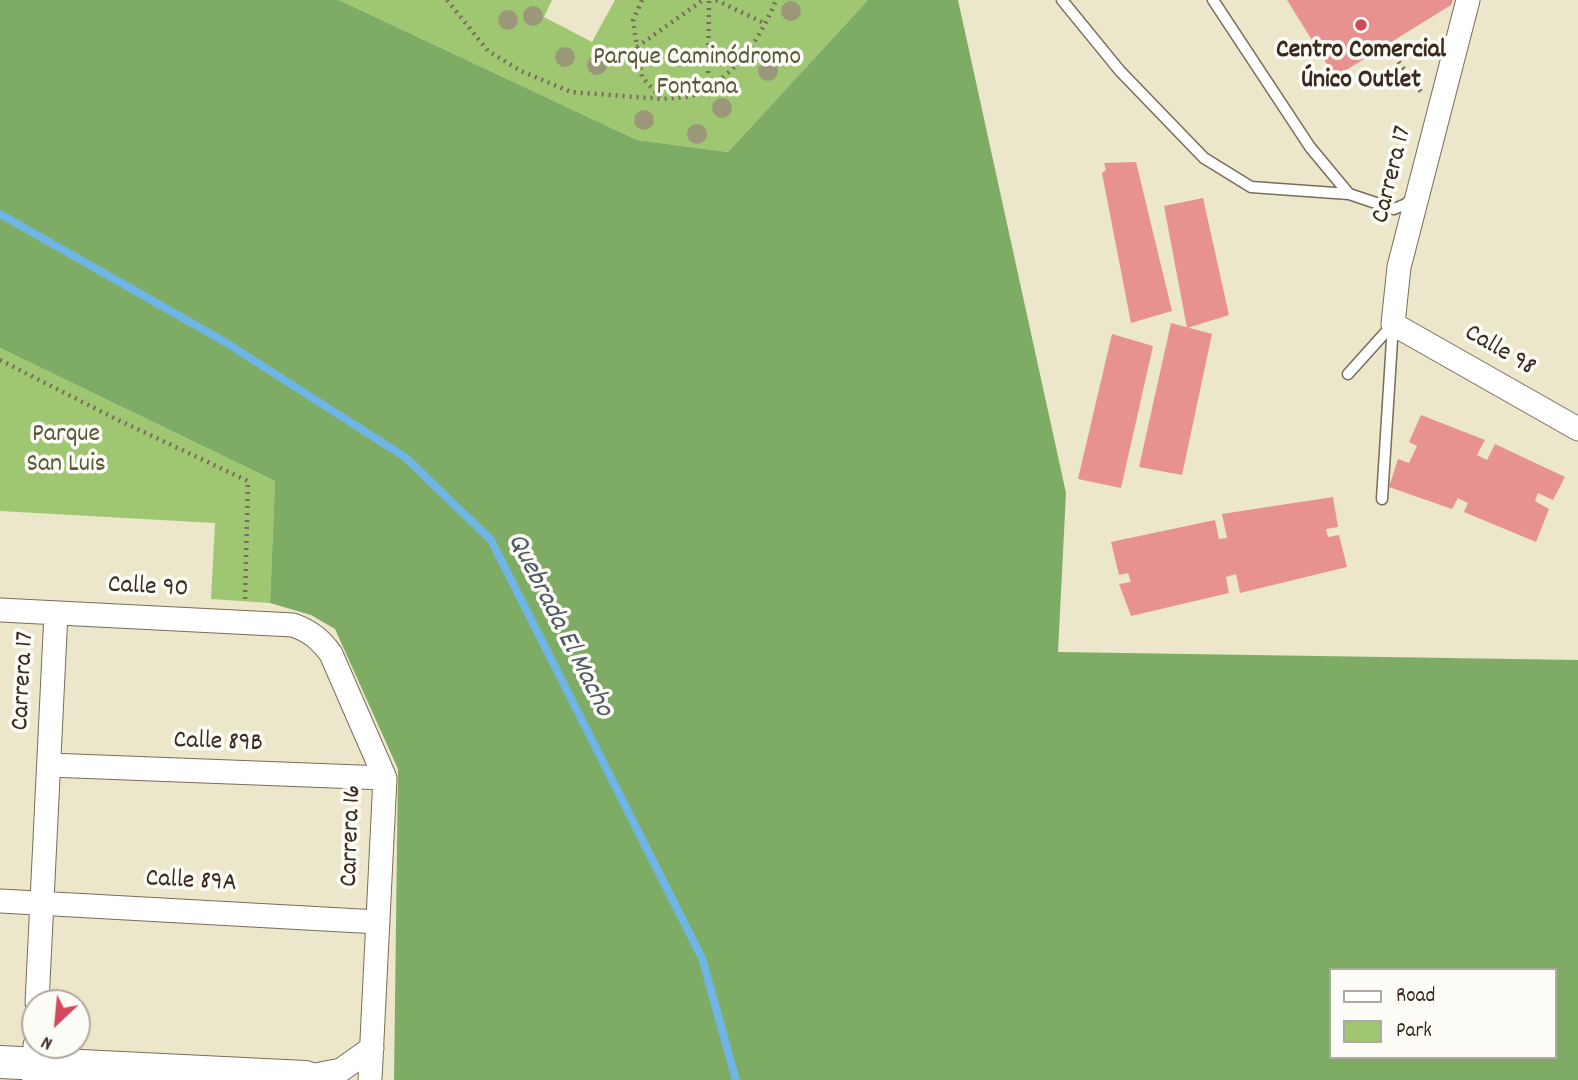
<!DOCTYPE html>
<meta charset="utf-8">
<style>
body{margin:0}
#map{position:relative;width:1578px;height:1080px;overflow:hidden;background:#ece6ca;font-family:Dekko,sans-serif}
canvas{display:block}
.legend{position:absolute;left:1329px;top:968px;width:228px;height:91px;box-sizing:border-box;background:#fdfcf7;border:2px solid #afa8a0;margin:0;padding:9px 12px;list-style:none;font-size:21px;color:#3b2a1e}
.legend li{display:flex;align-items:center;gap:14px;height:35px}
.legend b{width:35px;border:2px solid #afa8a0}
.north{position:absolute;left:21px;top:989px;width:70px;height:70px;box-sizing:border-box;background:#fdfcf7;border:2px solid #afa8a0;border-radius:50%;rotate:206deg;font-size:19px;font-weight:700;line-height:28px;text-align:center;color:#3b2a1e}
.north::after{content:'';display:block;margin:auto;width:24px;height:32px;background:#d1495b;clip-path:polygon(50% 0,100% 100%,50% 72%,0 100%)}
</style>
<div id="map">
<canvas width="1578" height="1080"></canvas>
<ul class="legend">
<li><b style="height:9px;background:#fff"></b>Road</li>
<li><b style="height:19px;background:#9fc772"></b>Park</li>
</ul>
<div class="north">N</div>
</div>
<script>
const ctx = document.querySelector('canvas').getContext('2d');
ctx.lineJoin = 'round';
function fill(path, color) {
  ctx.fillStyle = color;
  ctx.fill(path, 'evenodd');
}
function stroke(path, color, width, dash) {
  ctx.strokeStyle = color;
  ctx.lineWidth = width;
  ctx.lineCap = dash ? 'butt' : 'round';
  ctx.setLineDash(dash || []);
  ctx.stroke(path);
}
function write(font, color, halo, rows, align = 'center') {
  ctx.font = font + ' Dekko,sans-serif';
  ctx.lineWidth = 7;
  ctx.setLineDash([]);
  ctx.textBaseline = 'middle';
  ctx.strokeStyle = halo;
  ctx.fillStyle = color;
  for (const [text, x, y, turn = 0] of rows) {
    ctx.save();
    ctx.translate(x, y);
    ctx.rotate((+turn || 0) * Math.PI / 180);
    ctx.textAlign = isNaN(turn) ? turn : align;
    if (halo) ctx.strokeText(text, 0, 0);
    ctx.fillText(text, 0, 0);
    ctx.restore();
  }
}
const green = new Path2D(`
 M339,0H552L544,17L592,42L615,0H868L728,152L637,140Z
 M0,348L275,481L270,603L211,599L215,523L0,511Z`);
const forest = new Path2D(`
 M0,0H339L637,140L728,152L868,0H958L1066,493L1058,652L1578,660V1080H394L398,769L335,629L311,615L270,603L275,481L0,348ZM1331,970H1555V1057H1331Z`);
const stream = new Path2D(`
 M0,214L225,342L405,457L491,540L702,958L736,1080`);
const building = new Path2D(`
 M1287,0H1453L1451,5L1335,77Z
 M1136,162L1172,311L1131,323L1102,173L1106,170L1104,163Z
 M1203,198L1229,315L1187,328L1164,206Z
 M1171,323L1212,334L1182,475L1139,467Z
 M1112,334L1153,346L1121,488L1078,479Z
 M1421,415L1485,440L1477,455L1487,460L1495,444L1565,477L1553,500L1538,493L1535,501L1549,509L1536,542L1464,512L1468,503L1458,498L1452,509L1389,487L1398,459L1409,463L1417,446L1409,442Z
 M1333,497L1338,527L1326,529L1328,537L1339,535L1347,567L1240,593L1236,574L1226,577L1229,593L1131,616L1119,584L1131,582L1128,573L1119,575L1111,542L1215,520L1219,539L1227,538L1222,514Z`);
const path = new Path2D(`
 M447,0L488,51L521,71L571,92L662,99
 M642,0L633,21L642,77L662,99C674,98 690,98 700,93C738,72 760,39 776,0
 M716,0L766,24
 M1386,45L1421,92
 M637,47L703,0
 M708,87L709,0
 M0,360L116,419L248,481L245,600`);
const lane = new Path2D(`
 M1062,0L1120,71L1204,158L1251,187L1349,194L1394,209L1406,204L1412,198
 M1213,0L1310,147L1349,194
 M1348,374L1393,324
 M1382,499L1393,324`);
const street = new Path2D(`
 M1468,0L1399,267L1393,324L1578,429
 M0,610L293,625C310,631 320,639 331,654L385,778L370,1080
 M49,765L385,778
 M0,901L378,922
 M37,1003L56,613
 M305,1077L341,1070L372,1048
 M34,1080L35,1045`);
const secondary = new Path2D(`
 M0,1062L305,1077L313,1080`);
const trees = [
 [791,11],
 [533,16],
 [508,20],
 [565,57],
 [597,65],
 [768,71],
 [722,108],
 [644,120],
 [697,134]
];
const markers = [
 [1361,25,7,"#d1495b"]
];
const poiNames = [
 ["Centro Comercial",1361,52],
 ["Único Outlet",1361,82]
];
const parkNames = [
 ["Parque Caminódromo",697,59],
 ["Fontana",697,89],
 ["Parque",66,436],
 ["San Luis",66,466]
];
const streetNames = [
 ["Carrera 17",1394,175,-76],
 ["Calle 98",1499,352,30],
 ["Calle 90",148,589,3],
 ["Carrera 17",25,681,-87],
 ["Calle 89B",218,744,2],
 ["Carrera 16",353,836,-88],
 ["Calle 89A",191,883,3]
];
const waterNames = [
 ["Quebrada El Macho",558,626,63]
];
fill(green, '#9fc772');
fill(forest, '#7fac64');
stroke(stream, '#6fb5e6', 8);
fill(building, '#e79291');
stroke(lane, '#796c5a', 13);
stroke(street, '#796c5a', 25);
stroke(secondary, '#796c5a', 34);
stroke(path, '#796c5a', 4.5, [2, 5]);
stroke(lane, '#fff', 10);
stroke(street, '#fff', 23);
stroke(secondary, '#fff', 32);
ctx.fillStyle = '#9b9879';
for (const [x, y] of trees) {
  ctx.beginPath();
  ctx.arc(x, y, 10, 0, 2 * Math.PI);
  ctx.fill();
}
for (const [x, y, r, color] of markers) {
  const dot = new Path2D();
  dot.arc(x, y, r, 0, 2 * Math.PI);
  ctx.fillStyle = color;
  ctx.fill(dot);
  stroke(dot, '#fdfcf7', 2.5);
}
write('bold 26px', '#3b2a1e', '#fdfcf7', poiNames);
write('26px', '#595937', '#fdfcf7', parkNames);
write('26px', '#3b2a1e', '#fdfcf7', streetNames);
write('italic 28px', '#4d5b64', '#fdfcf7', waterNames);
</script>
